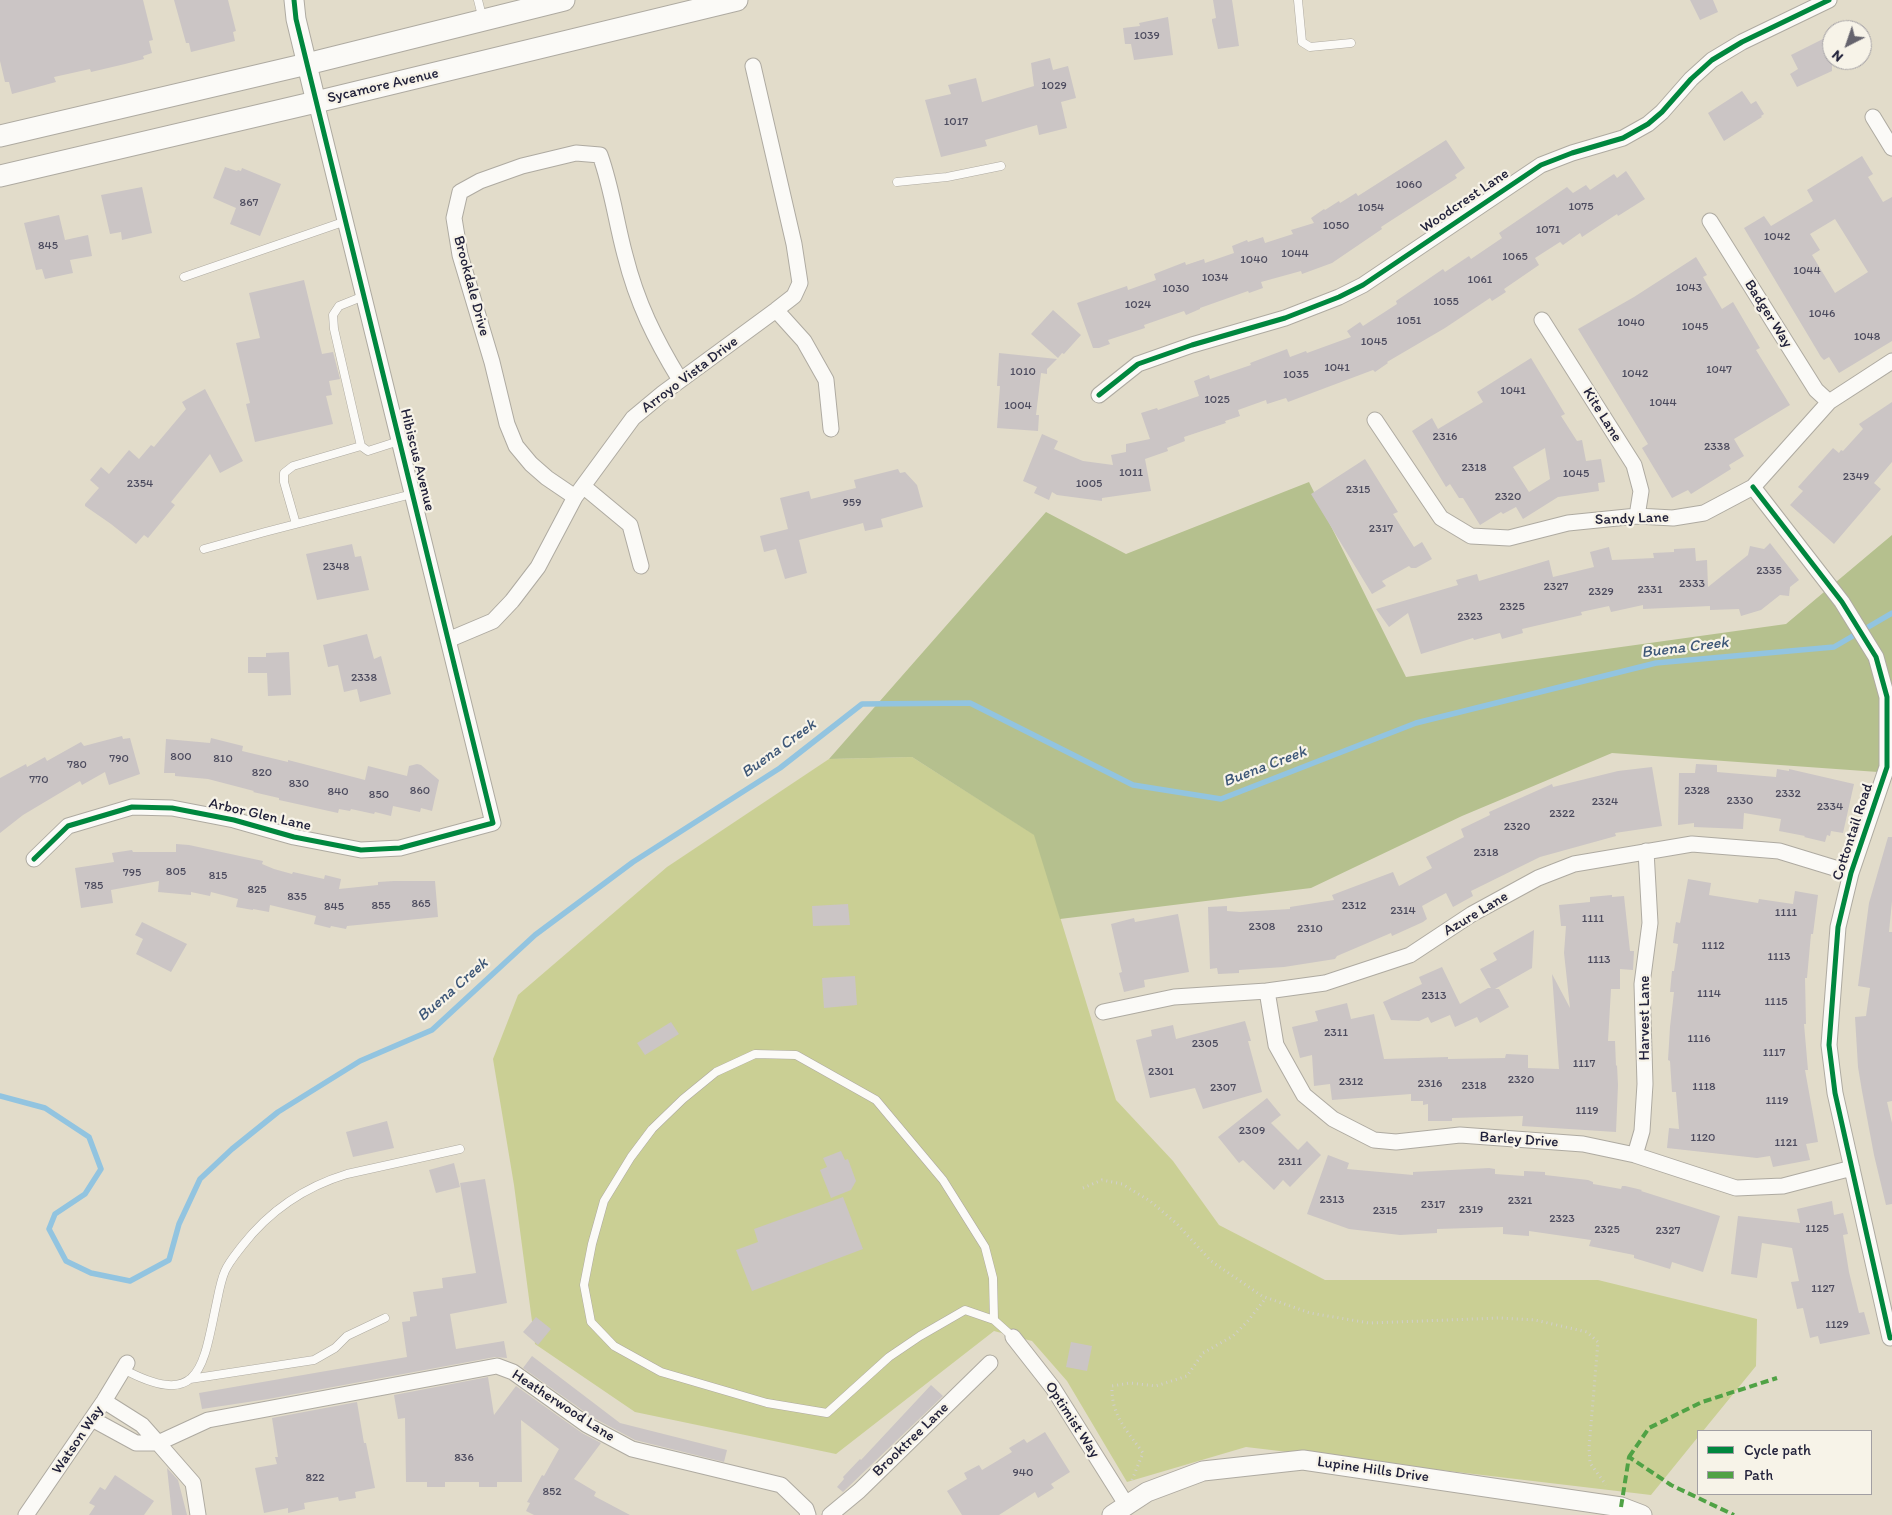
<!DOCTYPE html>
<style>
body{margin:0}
#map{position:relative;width:1892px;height:1515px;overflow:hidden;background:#e2dcca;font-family:Itim,sans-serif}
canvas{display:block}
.legend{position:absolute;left:1697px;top:1430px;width:175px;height:65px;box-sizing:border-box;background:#f7f3e8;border:1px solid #a29fa3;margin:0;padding:6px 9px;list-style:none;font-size:15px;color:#22223b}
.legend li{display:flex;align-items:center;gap:10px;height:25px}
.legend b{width:25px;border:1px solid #a29fa3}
.north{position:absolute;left:1822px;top:20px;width:50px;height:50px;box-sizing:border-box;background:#f7f3e8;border:1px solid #a29fa3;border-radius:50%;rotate:221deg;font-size:14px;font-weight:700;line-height:20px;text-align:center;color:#22223b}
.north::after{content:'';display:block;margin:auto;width:18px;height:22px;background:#65636d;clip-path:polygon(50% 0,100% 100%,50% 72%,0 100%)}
</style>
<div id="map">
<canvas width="1892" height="1515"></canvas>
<ul class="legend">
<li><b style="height:6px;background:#00873e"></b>Cycle path</li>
<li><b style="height:6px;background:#50a245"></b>Path</li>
</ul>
<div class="north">N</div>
</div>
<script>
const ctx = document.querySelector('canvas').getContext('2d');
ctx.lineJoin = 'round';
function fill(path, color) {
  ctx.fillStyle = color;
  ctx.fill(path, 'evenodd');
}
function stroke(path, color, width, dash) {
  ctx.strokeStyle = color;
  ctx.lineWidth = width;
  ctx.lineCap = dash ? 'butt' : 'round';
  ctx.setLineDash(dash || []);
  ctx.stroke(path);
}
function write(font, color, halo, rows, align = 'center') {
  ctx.font = font + ' Itim,sans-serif';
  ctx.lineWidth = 4.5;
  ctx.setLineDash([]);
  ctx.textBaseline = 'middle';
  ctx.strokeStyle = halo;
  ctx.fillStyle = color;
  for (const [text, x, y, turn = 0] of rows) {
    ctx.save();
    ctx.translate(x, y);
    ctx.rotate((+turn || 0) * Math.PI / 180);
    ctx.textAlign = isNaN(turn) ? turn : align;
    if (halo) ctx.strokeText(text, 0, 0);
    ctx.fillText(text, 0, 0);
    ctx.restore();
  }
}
const green = new Path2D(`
 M912,757L1035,835L1116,1100L1173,1161L1219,1225L1325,1280H1598L1757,1319L1756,1366L1703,1431H1698V1437L1651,1495L1246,1447L1127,1482L1067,1381L1032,1341L994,1331L836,1454L635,1412L535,1344L514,1185L493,1059L518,995L667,867L829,759Z`);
const forest = new Path2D(`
 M1309,482L1406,677L1786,624L1892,535V773L1612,753L1462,816L1311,888L1060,919L1034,835L912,757L829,759L1046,512L1126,554Z`);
const stream = new Path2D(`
 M0,1096L45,1108L89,1137L101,1169L85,1194L55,1214L49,1229L66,1261L91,1273L130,1281L169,1260L179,1224L200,1179L232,1149L278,1112L360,1061L432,1030L535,935L633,862L780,768L862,704L970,703L1133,785L1221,799L1416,723L1656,663L1834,647L1892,613`);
const building = new Path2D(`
 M0,0H143L153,40L149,41L152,53L143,56L144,59L125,64L91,72L90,69L54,77L56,82L12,94L9,82H5L0,61Z
 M174,0H228L236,31L233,32L235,41L191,52L189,43H186Z
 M1213,0H1232L1239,46L1218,49L1212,21V19L1216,18Z
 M1690,0H1713L1718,12L1700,20Z
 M1168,17L1173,55L1134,60L1131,44H1125L1123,28L1140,26L1139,23Z
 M1827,37L1832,46V71L1797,87L1790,74L1798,69L1791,55Z
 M1050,58L1053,70L1068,66L1076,98L1061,102L1067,128L1039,135L1037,125L985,140L987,146L941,157L925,100L951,94L948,85L976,78L982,102L1034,86L1031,63Z
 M1742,91L1751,104L1756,101L1764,114L1761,116L1762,117L1724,141L1708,113Z
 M1446,140L1465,168L1455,175L1457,178L1381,227L1382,229L1332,263L1302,274L1301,271L1261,282L1263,288L1249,293L1248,291L1200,308V309L1186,315L1184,311L1144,325L1145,328L1108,340L1110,344L1099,348H1093L1077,303L1127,286L1128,290L1156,280L1154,274L1185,262L1186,265L1204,259L1205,263L1234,253L1232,246L1247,240L1248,242L1263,237L1265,243L1293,234L1291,230L1314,223L1311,218L1324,209L1325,210L1339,201L1340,203L1356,193L1358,196Z
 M1862,156L1873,174L1868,177L1883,202L1892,197V341L1839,373L1829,357L1824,360L1821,357L1744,228L1764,216L1771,226L1813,201L1807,190ZM1835,219L1868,272L1835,293L1812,255L1820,250L1810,234Z
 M225,167L237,171L238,170L241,171L242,168L281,184L260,236L230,224L236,208L213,198Z
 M1626,171L1645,199L1618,216L1617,214L1582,237L1580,233L1563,245L1560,242L1535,258L1539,265L1504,289L1506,292L1492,301L1490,298L1445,328L1387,362L1388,363L1375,372L1373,370L1288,402L1286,398L1267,404L1266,400L1238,410L1240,416L1225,421L1226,423L1184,437L1185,441L1167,448L1168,451L1145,459L1151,491L1102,498V501L1057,495L1052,492L1049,500L1034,493L1037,487L1023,481L1042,434L1058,441L1054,449L1083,461L1113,465L1111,455L1126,452V444L1150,439L1141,413L1157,408L1158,410L1199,396L1194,381L1209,375L1210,379L1251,365L1250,363L1287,349L1290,357L1306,351L1307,353L1351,337L1347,331L1360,322L1363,326L1397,304L1396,301L1443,269L1445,272L1469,256L1471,259L1502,238L1499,233L1567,187L1573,193L1586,185L1590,190L1614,174L1617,178Z
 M142,187L152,233L122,240L121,232L110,234L101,195Z
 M59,215L65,240L88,235L92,256L70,260L73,273L45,279L42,269L36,270L24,223Z
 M1696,257L1707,275L1703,277L1722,309L1733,302L1760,348L1756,350L1790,405L1734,439L1744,456L1729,465L1731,469L1691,494L1688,490L1672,498L1642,448L1648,444L1578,329L1634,297Z
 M304,280L322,354L333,352L340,379L329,381L332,395L326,396L333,424L255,442L246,404L250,403L236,343L260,338L249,293Z
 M1053,310L1081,335L1064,354L1062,353L1058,358L1031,334Z
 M999,353L1057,359L1047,369V374L1041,373L1036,415H1039L1038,431L997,428L1000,386H997Z
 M1531,358L1565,414L1561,416L1577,441L1582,440L1586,461L1601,459L1605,482L1598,483L1599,491L1558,497L1523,519L1516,507L1503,514L1501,512L1480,525L1463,498H1459L1450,484L1446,487L1412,431L1432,418L1438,429L1483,402L1477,392ZM1545,448L1550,479L1529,492L1513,467Z
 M205,389L243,461L220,473L210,454L171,502L175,505L148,538L144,535L136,544L111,524L85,506V504L99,488L90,480L101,467L109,474L129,450L139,459L151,445L154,447L186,409L182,402Z
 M1892,402V462L1874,483L1881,489L1834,544L1790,505L1803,491L1798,487L1833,448L1839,453L1841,450L1843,451L1863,429L1859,424Z
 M1365,459L1398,512L1393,514L1414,547L1422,542L1432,559L1416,568H1411L1409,566L1382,581L1386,586L1372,594L1311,494Z
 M898,469L900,473L905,472L917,485L923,507L881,519L883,527L865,531L863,523L799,540L807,573L785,579L776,549L764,552L760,536L788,529L780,498L809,491L811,499L856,488L854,480Z
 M1770,543L1799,580L1790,587L1789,596L1780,595L1761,610L1741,616L1739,609L1710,610V606L1643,609V605L1611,612L1609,606L1581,612L1582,615L1522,629L1523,633L1502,639L1500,633L1474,640L1473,638L1421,654L1408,613L1389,627L1376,609L1458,585L1456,580L1477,574L1479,581L1549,560L1553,577L1594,567L1590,552L1609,547L1612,560L1654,558L1653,553L1674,552V549L1695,548L1696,561L1707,560L1708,587L1748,555L1750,546L1764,549Z
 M352,544L355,557L361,556L369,590L317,600L306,554Z
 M367,634L374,659L381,656L391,694L360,702L357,689L344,692L338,665L328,667L323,645Z
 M289,652L291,695L268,696L267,673H248V657H266V653Z
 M122,736L123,739L130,738L140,774L109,785L105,772L82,785L80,781L23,815L0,833V778L26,764L27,767L45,757L47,761L81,742L84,746Z
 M211,738L243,746L242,751L288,762V760L365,780L368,766L407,776L409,766L417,764L421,765L439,780L432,811L421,808L420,812L393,806L391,816L375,812L374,814L351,809L350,811L339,809L338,813L279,800V798L253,792L254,791L208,779L175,776V773H164L166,739L210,743Z
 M1696,764L1717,765V772L1776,777L1777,769L1789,771V769L1854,784L1843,833L1831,831L1830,836L1827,835L1825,842L1804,837L1805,836L1779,831L1781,819L1744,813L1743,829L1694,827V823L1678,825L1679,773H1695Z
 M1652,767L1662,826L1615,833L1616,836L1540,857L1471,891L1473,896L1453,907L1446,893L1422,906L1427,919L1423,922L1392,936L1391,933L1337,956L1335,959L1284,967L1239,970V973L1218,974L1217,968L1210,969L1208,907L1227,906V911L1240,912L1290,909V907L1334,900L1332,895L1393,872L1399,886L1432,868L1426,857L1464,837L1461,829L1490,815L1489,812L1552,784L1553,787L1618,771Z
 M1888,837H1892V901L1889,932H1892V1101L1887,1102L1892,1123V1204L1886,1205L1874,1155L1862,1091L1858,1067L1855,1017L1866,1016L1870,988L1858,986L1869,903Z
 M176,844L189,845L263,861L262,864L274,869L292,874L293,872L324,879L325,875L341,879L339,889L378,885V882L394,881H435L438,917L347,926L346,929L331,926L330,928L314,924L316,916L270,905L269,912L253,909V910L236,907L238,899L211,892L210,896L191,892V895L158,892L159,881L111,890L113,903L81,908L75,868L114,862L112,853L132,850L133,852H176Z
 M1688,879L1711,883L1709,895L1758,903L1759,899L1793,904L1795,891L1818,895L1813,934H1811L1807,978H1805L1806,1024H1804L1808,1070H1805L1818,1142L1806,1144L1810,1160L1773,1167L1770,1156L1757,1158L1667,1148L1669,1128L1679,1129L1676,1092H1672L1670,1061L1668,1060L1670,1027L1674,992H1670L1672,971H1674L1678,944L1673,943L1675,928L1676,922L1680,923Z
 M1612,895V897L1624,896L1630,951H1634L1633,970L1620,969V989H1611L1608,1041H1615L1616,1066L1617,1065L1618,1085L1616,1132L1522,1126L1523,1116L1452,1118V1121H1428V1104L1423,1105V1101H1411V1094L1332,1100L1330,1084L1314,1086L1312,1055L1300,1058L1292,1027L1318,1021L1315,1011L1347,1003L1351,1019L1374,1014L1384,1059L1448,1057V1059L1505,1058L1506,1054L1528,1055V1068L1559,1069L1552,974L1570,1008L1564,953L1566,926H1561L1559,905L1590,902V897Z
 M848,904L850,925L813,926L812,906Z
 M1178,914L1189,972L1144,980L1145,987L1124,992L1119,973L1122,972L1111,924L1134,918L1135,922Z
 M142,922L187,944L171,972L136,954L143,939L135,935Z
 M1534,930L1532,968L1495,989H1499L1509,1007L1480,1023L1477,1017L1455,1027L1450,1015L1431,1023L1428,1017L1419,1021L1391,1020L1383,1002L1422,984L1419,977L1442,967L1460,1004L1488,988H1491L1480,969L1497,960L1493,953Z
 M855,976L857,1005L824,1008L822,978Z
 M1245,1021L1251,1041H1248L1262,1092L1203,1109L1195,1088L1150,1098L1136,1040L1152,1036L1151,1030L1173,1025L1176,1039Z
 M671,1022L679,1034L645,1055L637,1043Z
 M1267,1098L1281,1115L1271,1123L1298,1150L1307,1141L1321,1155L1290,1187L1283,1180L1274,1190L1243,1160L1239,1163L1218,1137Z
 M387,1121L394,1148L353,1157L346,1132Z
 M841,1151L845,1160L848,1159L856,1181L851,1190L831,1198L820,1170L827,1167L823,1158Z
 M1328,1155L1349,1163L1347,1169L1413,1175V1172L1489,1168L1495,1169V1174L1524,1176V1171L1545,1172V1175L1588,1180L1593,1182V1184L1621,1189L1622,1186H1625L1642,1190L1641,1191L1720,1216L1703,1272L1672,1262L1670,1269L1634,1258V1255L1589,1246L1591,1240L1529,1231V1236L1503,1234V1227L1437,1229V1233L1400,1235L1349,1229L1307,1214Z
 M454,1163L460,1187L436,1193L429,1170Z
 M485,1179L507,1303L450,1314L456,1349L504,1341L507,1358L495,1357L268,1399L202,1409L199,1393L407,1357L402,1322L410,1321V1317L417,1316L413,1292L443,1288L442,1278L476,1273L460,1183Z
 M843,1197L863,1249L752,1291L736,1250L758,1242L754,1229Z
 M1832,1201L1834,1215L1843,1213L1848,1234L1843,1235L1849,1272L1859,1313L1864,1312L1870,1334L1820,1344L1818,1336L1810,1338L1803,1308L1797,1309L1791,1282L1799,1281L1792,1248L1762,1243L1757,1278L1731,1274L1738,1216L1800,1223L1797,1209Z
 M536,1317L551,1329L538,1345L523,1332Z
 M1071,1342L1092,1346L1087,1371L1066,1367Z
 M532,1356L620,1423L727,1450L724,1462L635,1440L592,1417L523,1368Z
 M488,1377L494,1415L516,1386L582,1433L601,1443L574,1479L596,1492L594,1496L630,1515H534L526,1511L530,1503L527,1502L542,1475L544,1476L559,1449L521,1420L522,1482H497V1487H479V1482H445V1487H427V1482H406L405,1418L398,1419L394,1395Z
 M931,1385L943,1396L843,1492L837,1487L844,1479L843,1477L860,1459L861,1460Z
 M357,1402L364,1443H366L375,1488L355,1492L356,1498L339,1501L338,1497L304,1503L305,1509L288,1513V1508L264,1513L255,1468L277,1464L275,1457H278L272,1418Z
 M1045,1432L1070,1472L1051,1484L1054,1488L1038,1498L1035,1492L999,1515H962L947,1491L967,1479L964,1473L979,1465L982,1470L1012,1452L1009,1448L1024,1439L1027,1443Z
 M167,1468L178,1480L187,1515H172Z
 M115,1475L154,1501L144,1515H89L95,1506L89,1503L100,1487L105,1490Z`);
const path = new Path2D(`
 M1083,1188L1102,1180L1122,1184L1150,1201L1176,1223L1211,1261L1262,1296L1310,1313L1369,1323L1500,1318L1535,1320L1587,1332L1598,1342L1589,1448L1590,1463L1606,1485
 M1132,1480L1143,1453C1127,1430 1111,1416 1112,1386L1130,1383L1156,1386L1187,1376L1203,1353L1233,1336L1247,1322L1266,1298`);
const service = new Path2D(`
 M478,0L483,20
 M1298,0L1302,42L1310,47L1351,43
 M897,182L947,177L1001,166
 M184,277L346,221
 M364,296L339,306L333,315L334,329L361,446L368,451L399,441
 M296,524L284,482V473L293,466L361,446
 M204,549L265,532L412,494
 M994,1320L965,1310L920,1336L889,1357L827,1413L767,1403L661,1372L614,1346L591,1322L584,1285L592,1244L604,1201L631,1157L652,1129L683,1099L716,1072L755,1054L796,1055L876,1100L943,1180L985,1247L993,1278L994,1320L1013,1337
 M123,1369C202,1411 203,1365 217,1301C219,1291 221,1280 225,1271C229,1262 236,1254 242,1246C270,1210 304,1187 347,1174L460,1149
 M190,1379L314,1360L335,1348L347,1336L385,1318`);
const minor = new Path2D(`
 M1873,117L1892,148
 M1710,221L1816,390L1829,402
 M776,310L804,341L826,380L831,429
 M1542,320L1634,465L1641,491L1637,516
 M1099,395L1138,364L1192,345L1285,318L1339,297L1363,285L1541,165L1572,153L1623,138L1648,124L1662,112L1691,79L1712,60L1742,42L1829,0
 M1375,420L1441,518L1471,536L1509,538L1568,523L1637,516L1673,518L1704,513L1753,487L1829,402L1892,361
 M583,486L630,525L641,566
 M1753,487L1842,602L1876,657L1887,697V767L1851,873L1838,927L1829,1045L1835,1093L1890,1338
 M575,497L547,478L531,464L516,446L507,424L492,362L460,255L454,218L460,192L480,181L522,166L576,153L600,155C612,188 616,222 625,255C637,303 655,339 680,380
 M448,640L493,621L512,601L538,567L575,497L633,418L663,393L776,310L794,296L800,283L794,244L753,66
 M34,859L68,826L132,807L172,808L234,820L294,837L361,850L400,848L493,823L316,102
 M1267,991L1276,1045L1304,1095L1333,1119L1374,1140L1396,1142L1460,1135L1583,1144L1635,1155L1736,1188L1783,1186L1852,1168
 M1103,1012L1174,997L1267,991L1325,983L1410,955L1472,914L1538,878L1574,864L1692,844L1779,851L1851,873
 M1635,1155L1642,1131L1645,1084L1642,984L1650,923L1646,851
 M1013,1337L1053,1388L1126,1504
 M92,1419L136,1443H158L142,1425L104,1401
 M26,1515L104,1401L127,1363
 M198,1515L193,1483L158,1443L208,1420L497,1366L513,1372L587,1425L632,1449L781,1485L806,1509L808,1515
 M830,1515L859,1491L990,1363`);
const tertiary = new Path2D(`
 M294,0L296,19L316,102
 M1112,1515L1147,1492L1203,1471L1303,1460L1621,1507L1642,1515`);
const secondary = new Path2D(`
 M0,136L307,64L564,0
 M0,176L316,102L737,0`);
const quiet = new Path2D(`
 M1629,1457L1649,1428L1702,1402L1777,1378
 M1621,1507L1629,1457L1671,1485L1734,1515`);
const cycleway = new Path2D(`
 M1099,395L1138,364L1192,345L1285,318L1339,297L1363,285L1541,165L1572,153L1623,138L1648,124L1662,112L1691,79L1712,60L1742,42L1829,0
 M1753,487L1842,602L1876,657L1887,697V767L1851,873L1838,927L1829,1045L1835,1093L1890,1338
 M34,859L68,826L132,807L172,808L234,820L294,837L361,850L400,848L493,823L296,19L294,0`);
const numberNames = [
 ["1039",1147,36],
 ["1029",1054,86],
 ["1017",956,122],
 ["1060",1409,185],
 ["867",249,203],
 ["1075",1581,207],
 ["1054",1371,208],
 ["1050",1336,226],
 ["1071",1548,230],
 ["1042",1777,237],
 ["845",48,246],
 ["1044",1295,254],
 ["1065",1515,257],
 ["1040",1254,260],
 ["1044",1807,271],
 ["1034",1215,278],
 ["1061",1480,280],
 ["1043",1689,288],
 ["1030",1176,289],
 ["1055",1446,302],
 ["1024",1138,305],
 ["1046",1822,314],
 ["1051",1409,321],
 ["1040",1631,323],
 ["1045",1695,327],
 ["1048",1867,337],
 ["1045",1374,342],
 ["1041",1337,368],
 ["1047",1719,370],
 ["1010",1023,372],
 ["1042",1635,374],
 ["1035",1296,375],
 ["1041",1513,391],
 ["1025",1217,400],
 ["1044",1663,403],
 ["1004",1018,406],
 ["2316",1445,437],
 ["2338",1717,447],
 ["2318",1474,468],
 ["1011",1131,473],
 ["1045",1576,474],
 ["2349",1856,477],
 ["2354",140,484],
 ["1005",1089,484],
 ["2315",1358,490],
 ["2320",1508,497],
 ["959",852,503],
 ["2317",1381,529],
 ["2348",336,567],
 ["2335",1769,571],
 ["2333",1692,584],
 ["2327",1556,587],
 ["2331",1650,590],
 ["2329",1601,592],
 ["2325",1512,607],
 ["2323",1470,617],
 ["2338",364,678],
 ["800",181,757],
 ["790",119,759],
 ["810",223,759],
 ["780",77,765],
 ["820",262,773],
 ["770",39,780],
 ["830",299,784],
 ["860",420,791],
 ["2328",1697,791],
 ["840",338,792],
 ["2332",1788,794],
 ["850",379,795],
 ["2330",1740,801],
 ["2324",1605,802],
 ["2334",1830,807],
 ["2322",1562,814],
 ["2320",1517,827],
 ["2318",1486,853],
 ["805",176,872],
 ["795",132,873],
 ["815",218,876],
 ["785",94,886],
 ["825",257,890],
 ["835",297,897],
 ["865",421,904],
 ["855",381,906],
 ["2312",1354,906],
 ["845",334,907],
 ["2314",1403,911],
 ["1111",1786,913],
 ["1111",1593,919],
 ["2308",1262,927],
 ["2310",1310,929],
 ["1112",1713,946],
 ["1113",1779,957],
 ["1113",1599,960],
 ["1114",1709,994],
 ["2313",1434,996],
 ["1115",1776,1002],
 ["2311",1336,1033],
 ["1116",1699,1039],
 ["2305",1205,1044],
 ["1117",1774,1053],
 ["1117",1584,1064],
 ["2301",1161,1072],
 ["2320",1521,1080],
 ["2312",1351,1082],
 ["2316",1430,1084],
 ["2318",1474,1086],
 ["1118",1704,1087],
 ["2307",1223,1088],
 ["1119",1777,1101],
 ["1119",1587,1111],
 ["2309",1252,1131],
 ["1120",1703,1138],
 ["1121",1786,1143],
 ["2311",1290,1162],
 ["2313",1332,1200],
 ["2321",1520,1201],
 ["2317",1433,1205],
 ["2319",1471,1210],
 ["2315",1385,1211],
 ["2323",1562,1219],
 ["1125",1817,1229],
 ["2325",1607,1230],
 ["2327",1668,1231],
 ["1127",1823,1289],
 ["1129",1837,1325],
 ["836",464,1458],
 ["940",1023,1473],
 ["822",315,1478],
 ["852",552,1492]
];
const streetNames = [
 ["Sycamore Avenue",383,86,-13],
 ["Woodcrest Lane",1465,201,-34],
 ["Brookdale Drive",471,286,75],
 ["Badger Way",1768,314,58],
 ["Arroyo Vista Drive",690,375,-37],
 ["Kite Lane",1602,415,58],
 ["Hibiscus Avenue",417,460,76],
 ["Sandy Lane",1632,519,-2],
 ["Arbor Glen Lane",260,815,13],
 ["Cottontail Road",1853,832,-72],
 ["Azure Lane",1476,914,-31],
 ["Harvest Lane",1645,1018,-90],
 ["Barley Drive",1519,1140,4],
 ["Heatherwood Lane",563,1406,33],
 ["Optimist Way",1072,1420,57],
 ["Watson Way",78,1440,-56],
 ["Brooktree Lane",911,1440,-44],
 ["Lupine Hills Drive",1373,1470,8]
];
const waterNames = [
 ["Buena Creek",1685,648,-7],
 ["Buena Creek",779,749,-36],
 ["Buena Creek",1265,767,-21],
 ["Buena Creek",453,990,-41]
];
fill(green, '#cacf94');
fill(forest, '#b5c08e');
stroke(stream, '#92c4e0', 5.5);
fill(building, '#cbc5c5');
stroke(service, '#aeaaa1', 9);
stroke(minor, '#aeaaa1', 17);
stroke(tertiary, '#aeaaa1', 21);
stroke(secondary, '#aeaaa1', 23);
stroke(path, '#d1cfcc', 3, [1, 4]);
stroke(service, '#fbfaf7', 8);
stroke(minor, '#fbfaf7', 15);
stroke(tertiary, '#fbfaf7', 19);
stroke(secondary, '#fbfaf7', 21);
stroke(quiet, '#50a245', 4, [8, 4]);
stroke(cycleway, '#00873e', 5);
write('12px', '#4c4b5e', null, numberNames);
write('15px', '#22223b', '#f7f3e8', streetNames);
write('italic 16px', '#3d5778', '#f7f3e8', waterNames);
</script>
